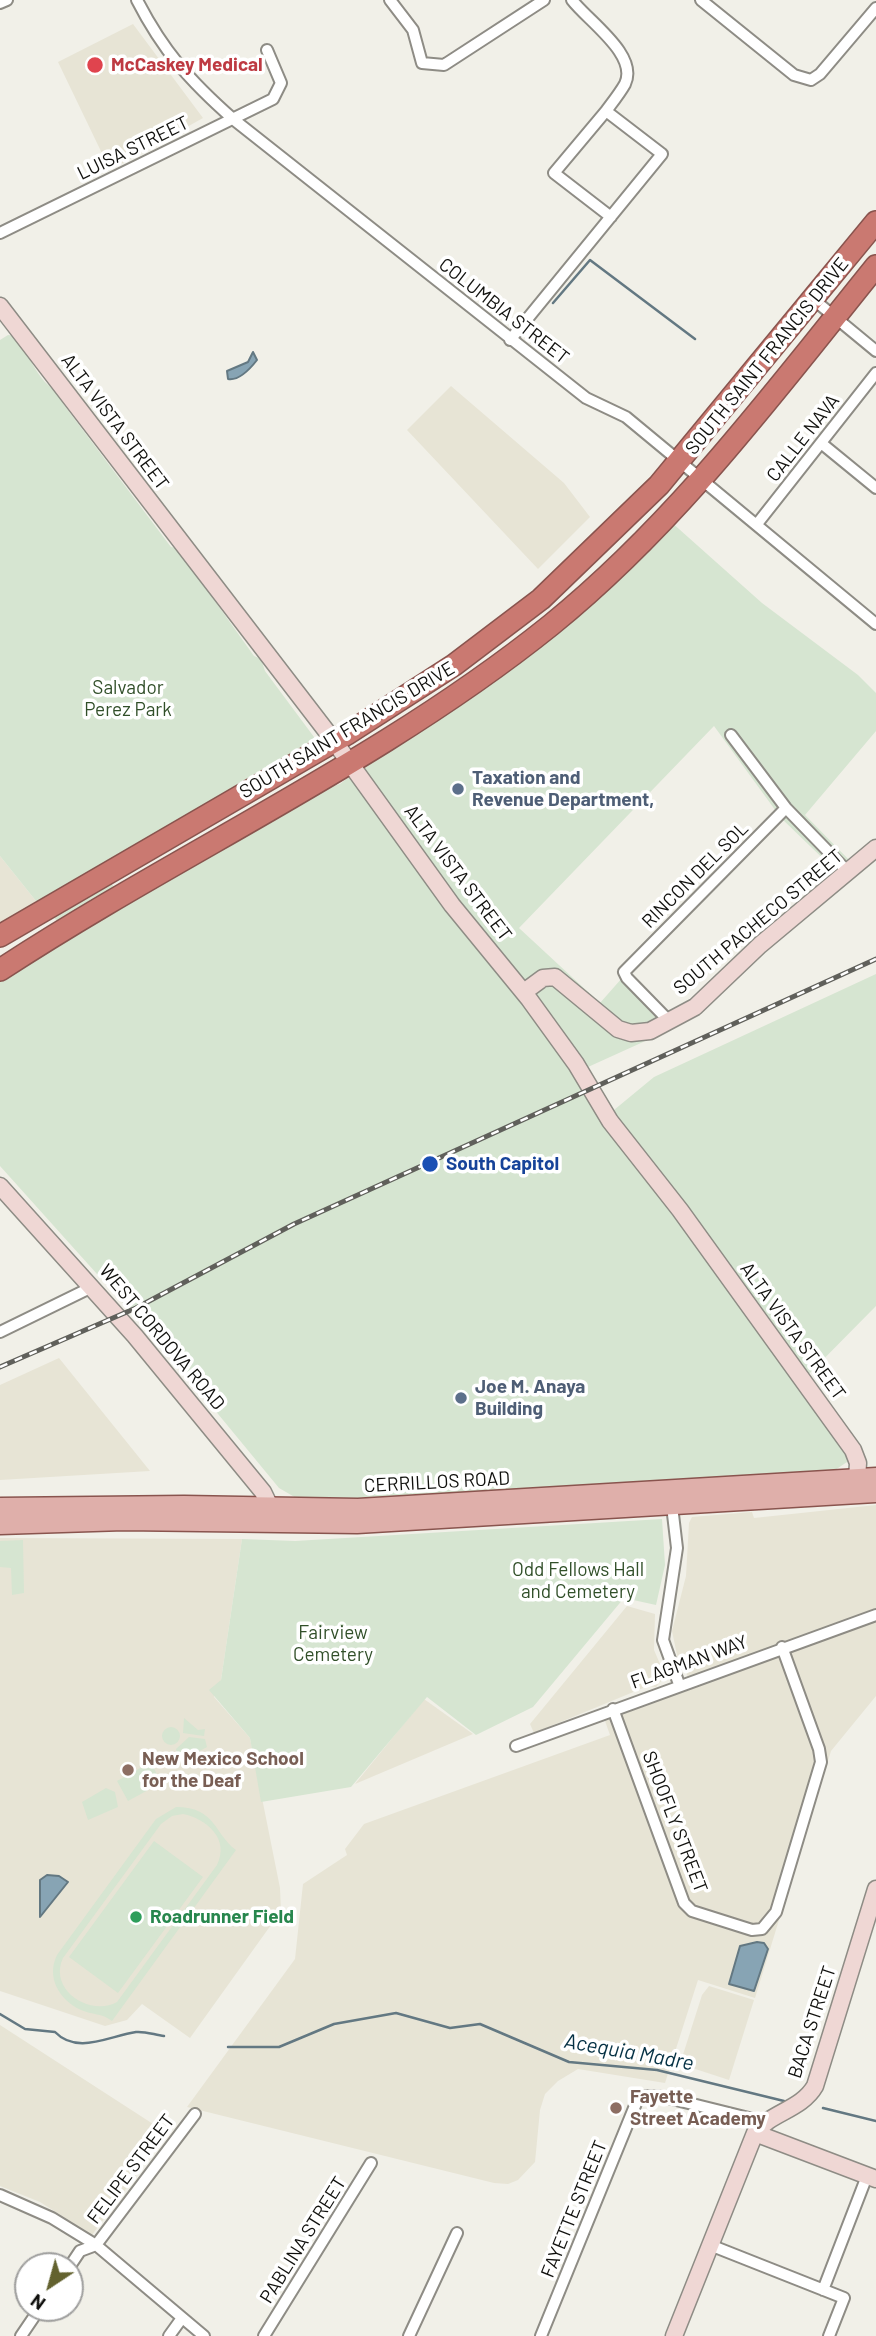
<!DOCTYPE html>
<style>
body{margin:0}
#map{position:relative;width:876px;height:2336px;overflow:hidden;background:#f1f0e8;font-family:Barlow,sans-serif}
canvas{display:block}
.north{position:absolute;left:14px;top:2252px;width:70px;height:70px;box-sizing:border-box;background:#fff;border:2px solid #9f9f9e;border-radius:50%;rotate:216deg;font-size:19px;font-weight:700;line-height:28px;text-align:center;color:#10100d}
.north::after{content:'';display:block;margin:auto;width:24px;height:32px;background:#63622f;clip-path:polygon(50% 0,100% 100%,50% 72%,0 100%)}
</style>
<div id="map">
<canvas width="876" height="2336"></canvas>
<div class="north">N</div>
</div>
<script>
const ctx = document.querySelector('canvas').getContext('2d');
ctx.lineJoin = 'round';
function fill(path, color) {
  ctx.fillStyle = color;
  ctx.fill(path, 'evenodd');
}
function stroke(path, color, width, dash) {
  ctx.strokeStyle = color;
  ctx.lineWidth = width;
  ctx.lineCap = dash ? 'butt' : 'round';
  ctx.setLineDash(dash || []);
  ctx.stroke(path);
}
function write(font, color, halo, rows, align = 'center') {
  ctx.font = font + ' Barlow,sans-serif';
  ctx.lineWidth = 7;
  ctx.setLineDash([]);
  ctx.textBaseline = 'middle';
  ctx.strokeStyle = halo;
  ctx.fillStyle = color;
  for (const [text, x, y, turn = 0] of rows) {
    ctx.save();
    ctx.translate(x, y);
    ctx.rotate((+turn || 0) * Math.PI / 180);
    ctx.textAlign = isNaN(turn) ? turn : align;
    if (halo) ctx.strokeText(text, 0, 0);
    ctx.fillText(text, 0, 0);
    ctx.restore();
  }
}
const built = new Path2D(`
 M133,24L203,118L110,170L58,62Z
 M451,386L564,483L590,517L538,569L407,430Z
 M0,856L36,901L0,927Z
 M59,1358L150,1471L0,1480V1385Z
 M876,1505V1696L831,1751L755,1998L698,1980L665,2083L578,2069L558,2081L545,2094L540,2110L535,2162L518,2180L508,2184L494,2183L187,2107L295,1959L303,1884L347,1855L345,1849L364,1824L610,1735L605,1721L693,1687L677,1655L672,1631L686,1576L689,1523L692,1517L752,1512L754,1518Z
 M0,1538L242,1539L221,1680L214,1697L250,1738L280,1888L281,1911L190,2038L142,2004L127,2020L105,2026L0,1991Z
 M627,1606L655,1614L654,1650L663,1671L662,1680L656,1687L648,1686L534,1733L530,1724Z
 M424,1699L473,1734L355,1784Z
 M709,1986L754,2000L729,2080L680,2064L702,1995Z
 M0,2025L167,2133L92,2235L40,2202L0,2186Z`);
const green = new Path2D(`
 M8,335L16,336C29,352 37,383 59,392L64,405L171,547L177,548L254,656L261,659L265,671L314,737V742L100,871L125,899L330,787L340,784L670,521L762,603L858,675L876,693V731L805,815L852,863L839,874L781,818L714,726L519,928L600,1003L622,978L674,1028L588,1067L614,1110L654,1077L876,974V1306L799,1384L850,1460L832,1472L342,1500L298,1499L279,1488L167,1352L0,1166V975L69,932L36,901L0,856V340Z
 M662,1519L665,1565L656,1605L624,1598L533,1707L476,1735L427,1697L351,1787L261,1802L250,1738L209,1690L221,1680L242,1539L295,1541Z
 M23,1540L24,1593L12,1595L11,1568L0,1567V1541Z
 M184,1718L198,1730L205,1729L204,1736L183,1733Z
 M162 1736a9 9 0 1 1 18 0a9 9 0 1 1-18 0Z
 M189,1737L205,1739L207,1747L185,1759L178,1756L176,1749Z
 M151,1762L161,1783L128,1801L117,1781Z
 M106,1788L115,1792L118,1807L88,1820L82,1802Z
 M176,1807C216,1807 214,1834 236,1850L112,2021C102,2013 92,2015 81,2010C59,2000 46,1977 57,1955L156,1819ZM183,1814C207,1819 230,1839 217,1865L117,2002C90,2017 48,1990 63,1958L161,1824L172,1816Z
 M154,1841L203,1877L118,1993L69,1957Z`);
const water = new Path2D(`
 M253,352L257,360C250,369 239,381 228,379L227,371L248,362Z
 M47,1875L59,1876L68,1882L40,1917V1880Z
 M757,1942L764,1943L768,1949L754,1991L729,1984L740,1946Z`);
const stream = new Path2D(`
 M553,303L590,260L695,339
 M0,2014L25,2029L55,2032C77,2055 109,2036 136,2032C145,2031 155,2035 164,2036
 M228,2047H279L334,2024L396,2013L450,2028L480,2024L569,2062L657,2070L784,2101
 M823,2108L876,2121`);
const street = new Path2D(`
 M137,0C163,51 190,81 233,119L586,398L626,417L876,624
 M390,0L413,30L422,63L444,65L544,0
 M701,0L794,75L811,80L820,74L876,8
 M0,3L7,0
 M606,111L554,173L611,217
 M0,233L273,99L281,83L267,50
 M813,299L876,351
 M510,340L662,154L606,111C612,103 620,93 625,84C639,55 588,21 572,0
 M821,443L876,488
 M757,524L876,373
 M731,735L786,808L849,873
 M670,1022L627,978L624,972L786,808
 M0,1332L92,1287
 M669,1502L672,1506L677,1548L663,1640L679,1684
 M613,1709L684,1903L692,1911L752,1930L762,1929L776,1912L821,1762L819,1749L782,1647
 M516,1746L876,1615
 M0,2195L52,2218L96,2245L204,2336
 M710,2245L844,2298L829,2336
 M70,2266L80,2251L96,2245L195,2114
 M823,2290L867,2176
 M21,2336L40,2308
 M169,2336L182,2318
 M264,2336L371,2163
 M409,2336L457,2233
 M541,2336L639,2096L664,2097L765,2122`);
const secondary = new Path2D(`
 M0,306L334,741L452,905L529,999L576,1064L610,1121L680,1210L853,1450L858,1463L857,1479
 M524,992L543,978L555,977L618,1029L631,1033L650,1031L695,1007L760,945L876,848
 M0,1186L135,1336L263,1492L275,1517
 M755,2133L876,2179
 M674,2336L755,2133C771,2112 801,2110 815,2086L876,1889`);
const primary = new Path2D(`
 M0,1507L184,1505L358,1508L876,1477
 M0,1525L124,1521L357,1524L876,1493`);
const highway = new Path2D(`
 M0,936L347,734L454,665L541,599L659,485L876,222
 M0,970C182,851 382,761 551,625C677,523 775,391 876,266`);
const rail = new Path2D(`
 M0,1367L136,1308L294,1224L876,959`);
const markers = [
 [95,65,9,"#e0444e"],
 [458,789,7,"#5c6f8a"],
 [430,1164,9,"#1a4fb4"],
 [461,1398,7,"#5c6f8a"],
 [128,1770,7,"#8d6e63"],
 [136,1917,7,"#2e9e5b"],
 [616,2108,7,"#8d6e63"]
];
const healthNames = [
 ["McCaskey Medical",111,65]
];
const streetNames = [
 ["LUISA STREET",133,148,-26],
 ["COLUMBIA STREET",504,311,38],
 ["SOUTH SAINT FRANCIS DRIVE",767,356,-51],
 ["ALTA VISTA STREET",115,422,53],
 ["CALLE NAVA",803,438,-52],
 ["SOUTH SAINT FRANCIS DRIVE",347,730,-31],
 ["ALTA VISTA STREET",458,873,53],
 ["RINCON DEL SOL",695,875,-45],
 ["SOUTH PACHECO STREET",758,922,-40],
 ["ALTA VISTA STREET",793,1331,54],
 ["WEST CORDOVA ROAD",162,1337,50],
 ["CERRILLOS ROAD",437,1482,-3],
 ["FLAGMAN WAY",689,1662,-20],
 ["SHOOFLY STREET",675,1822,69],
 ["BACA STREET",812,2022,-72],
 ["FELIPE STREET",131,2169,-53],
 ["FAYETTE STREET",574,2209,-68],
 ["PABLINA STREET",303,2240,-58]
];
const parkNames = [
 ["Salvador",128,688],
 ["Perez Park",128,710],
 ["Odd Fellows Hall",578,1570],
 ["and Cemetery",578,1592],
 ["Fairview",333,1633],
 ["Cemetery",333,1655]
];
const serviceNames = [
 ["Taxation and",472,778],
 ["Revenue Department,",472,800],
 ["Joe M. Anaya",475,1387],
 ["Building",475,1409]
];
const transitNames = [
 ["South Capitol",446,1164]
];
const educationNames = [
 ["New Mexico School",142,1759],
 ["for the Deaf",142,1781],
 ["Fayette",630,2097],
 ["Street Academy",630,2119]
];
const leisureNames = [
 ["Roadrunner Field",150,1917]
];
const waterNames = [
 ["Acequia Madre",629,2052,10]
];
fill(built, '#e7e4d5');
fill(green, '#d6e5d1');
fill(water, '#87a4b4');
stroke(water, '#637882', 2);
stroke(stream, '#637882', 2.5);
stroke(street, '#8e8c85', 14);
stroke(secondary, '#8e8c85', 19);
stroke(primary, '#89544e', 21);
stroke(highway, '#89544e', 24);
stroke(street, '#fff', 10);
stroke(secondary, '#efd7d4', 16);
stroke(primary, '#dfafaa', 18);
stroke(highway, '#ca7971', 21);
stroke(rail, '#60605b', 5);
stroke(rail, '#fff', 2.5, [8]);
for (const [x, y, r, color] of markers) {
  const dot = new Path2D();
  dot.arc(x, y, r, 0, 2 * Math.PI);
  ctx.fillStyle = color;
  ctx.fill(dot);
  stroke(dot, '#fff', 2.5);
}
write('bold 19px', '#be3a42', '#fff', healthNames, 'left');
write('19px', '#10100d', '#fff', streetNames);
write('19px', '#314f29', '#fff', parkNames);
write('bold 19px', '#4e5e75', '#fff', serviceNames, 'left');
write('bold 19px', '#164399', '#fff', transitNames, 'left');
write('bold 19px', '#785e54', '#fff', educationNames, 'left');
write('bold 19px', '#27864d', '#fff', leisureNames, 'left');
write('italic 21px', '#053144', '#fff', waterNames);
</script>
